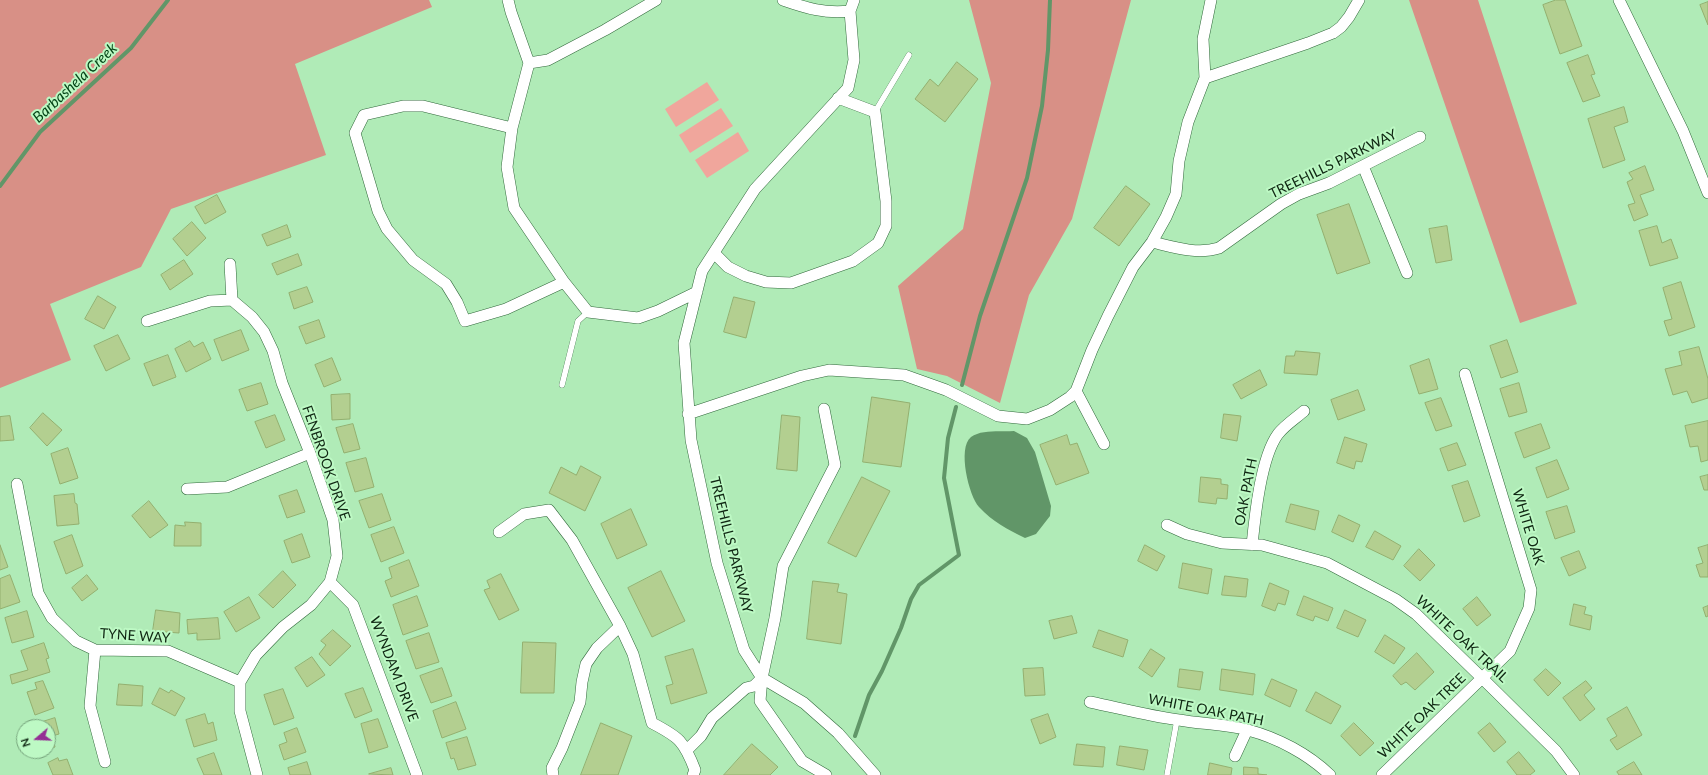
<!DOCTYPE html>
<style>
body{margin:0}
#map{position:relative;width:1708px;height:775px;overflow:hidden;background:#b0ebb7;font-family:Lato,sans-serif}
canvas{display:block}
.north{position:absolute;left:16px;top:719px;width:40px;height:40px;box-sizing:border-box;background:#bdf9c4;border:1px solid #77a57d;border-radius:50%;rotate:251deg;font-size:11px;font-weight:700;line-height:16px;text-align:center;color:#0f2612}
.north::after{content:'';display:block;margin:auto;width:14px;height:18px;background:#942f94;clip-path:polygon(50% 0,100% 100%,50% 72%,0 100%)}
</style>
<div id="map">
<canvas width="1708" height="775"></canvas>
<div class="north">N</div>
</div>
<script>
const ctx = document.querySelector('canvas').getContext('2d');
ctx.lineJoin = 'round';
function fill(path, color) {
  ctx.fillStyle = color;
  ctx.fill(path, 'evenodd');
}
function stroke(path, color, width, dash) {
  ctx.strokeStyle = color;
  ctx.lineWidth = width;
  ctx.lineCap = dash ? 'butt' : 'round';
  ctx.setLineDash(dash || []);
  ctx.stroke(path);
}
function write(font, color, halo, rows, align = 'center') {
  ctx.font = font + ' Lato,sans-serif';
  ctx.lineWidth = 4;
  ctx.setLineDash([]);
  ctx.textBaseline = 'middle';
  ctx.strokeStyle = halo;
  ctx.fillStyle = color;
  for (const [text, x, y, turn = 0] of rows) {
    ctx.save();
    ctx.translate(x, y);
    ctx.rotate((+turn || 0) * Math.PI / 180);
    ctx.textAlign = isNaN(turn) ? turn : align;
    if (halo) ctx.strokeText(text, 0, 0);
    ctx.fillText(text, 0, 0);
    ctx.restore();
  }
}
const green = new Path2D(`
 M707,82L719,100L676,127L665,109Z
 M721,108L733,126L690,153L679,135Z
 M738,132L749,151L707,178L695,160Z`);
const forest = new Path2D(`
 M0,0H429L432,7L295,64L326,155L171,209L141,267L50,304L71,360L0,388Z
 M969,0H1131L1072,219L1029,295L1000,403L947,376L917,369L898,286L963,229L991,83Z
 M1409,0H1478L1577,304L1520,323Z`);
const water = new Path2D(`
 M1014,431L1027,438L1035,452L1051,506L1050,516L1036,534L1025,538C1007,529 993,522 979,507C969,496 957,448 971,437C982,429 1001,432 1014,431Z`);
const stream = new Path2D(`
 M0,186L40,132L131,48L168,0
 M962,385L980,316L1027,178L1042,106L1048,50L1050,0
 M855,736L869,695L882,671L901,628L911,599L919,585L959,555L944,478L948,438L956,407`);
const building = new Path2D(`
 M1556,0H1565L1582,46L1560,54L1543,5Z
 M1708,2V25L1700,5Z
 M1588,55L1595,74L1591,75L1600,96L1583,102L1567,63Z
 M957,62L978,79L945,122L915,99L930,79L938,86Z
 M1624,107L1628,122L1614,127L1625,160L1603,168L1588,119Z
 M1645,166L1654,190L1640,195L1648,215L1634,221L1628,205L1635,203L1627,182L1633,179L1629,173Z
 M1126,186L1150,204L1119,246L1094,228Z
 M217,195L226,212L205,224L195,207Z
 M1349,204L1370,263L1337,274L1317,215Z
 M192,222L206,238L187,256L173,239Z
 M287,225L291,237L267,246L262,235Z
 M1447,226L1452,260L1436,263L1429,229Z
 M1657,226L1662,243L1671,239L1678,258L1650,266L1639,231Z
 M298,254L302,265L277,275L272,264Z
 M184,260L193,274L170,290L161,275Z
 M1681,282L1695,327L1669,336L1664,321L1672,319L1663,288Z
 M307,287L313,302L294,309L289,293Z
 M98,296L116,307L104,329L85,319Z
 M734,297L755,302L746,338L724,332Z
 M319,320L325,337L306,344L299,327Z
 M241,330L249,350L222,361L214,340Z
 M118,335L130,359L106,371L94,346Z
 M1507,340L1518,372L1501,378L1490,346Z
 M190,341L194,347L203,342L211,359L186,372L175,349Z
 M1699,347L1708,379V398L1692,403L1687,391L1673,395L1665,369L1682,365L1679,352Z
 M1296,351L1320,353L1317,375L1284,373L1286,356H1294Z
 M168,355L176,377L153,386L144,364Z
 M332,358L341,380L324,387L315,365Z
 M1429,359L1438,389L1419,394L1410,366Z
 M1260,370L1267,385L1241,399L1233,385Z
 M261,383L268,404L247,411L239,390Z
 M1519,383L1527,412L1509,417L1500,389Z
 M1358,390L1365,410L1338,420L1331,400Z
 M350,394V419L332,420L331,395Z
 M872,397L910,403L901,467L863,462Z
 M1441,398L1452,426L1436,431L1425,403Z
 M43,413L62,430L47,446L30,428Z
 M1224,414L1241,416L1237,441L1221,438Z
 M275,415L285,440L266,448L255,422Z
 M782,415L800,417L797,471L777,469Z
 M10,416L14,440L0,441V417Z
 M1708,421V460L1701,462L1698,446L1690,447L1685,426Z
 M353,424L360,449L344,453L336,428Z
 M1541,424L1550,448L1524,458L1515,433Z
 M1067,435L1070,445L1077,443L1089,473L1056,485L1040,445Z
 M1345,437L1367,444L1362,462L1356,461L1354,469L1337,463Z
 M1457,443L1466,465L1448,471L1440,449Z
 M68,448L78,478L60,484L51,454Z
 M366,458L374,487L355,492L346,463Z
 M1557,460L1569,489L1547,498L1536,468Z
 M581,466L601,477L585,511L549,493L561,467L576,475Z
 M1708,475V490H1704L1700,477Z
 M862,477L890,491L856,557L828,543Z
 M1201,477L1221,479V484L1228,485L1227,499L1217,498L1216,504L1199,502Z
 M1468,481L1480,516L1464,522L1452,486Z
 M297,490L305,512L287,518L279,496Z
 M74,494L75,503L77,504L79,524L57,526L54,496Z
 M382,494L391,520L369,528L359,501Z
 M149,501L168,525L150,538L132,516Z
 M1291,504L1319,511L1315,530L1286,522Z
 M1567,506L1575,532L1555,539L1546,512Z
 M631,509L647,545L617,559L601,524Z
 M1339,515L1360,525L1353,542L1332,532Z
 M185,522L201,523V546H174L175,525L185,526Z
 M394,527L404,553L381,562L371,535Z
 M1375,531L1401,546L1393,560L1366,547Z
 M302,534L310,557L292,563L284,541Z
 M72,535L83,566L66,574L54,542Z
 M0,545L8,567L0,570Z
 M1145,545L1165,556L1157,571L1138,561Z
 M1708,545V577H1700L1696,565L1703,563L1698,548Z
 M1419,549L1435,565L1420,581L1404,566Z
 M1579,551L1586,568L1569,576L1561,558Z
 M409,560L419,586L391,597L385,581L392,578L389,568Z
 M1183,563L1212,569L1208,594L1179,588Z
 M283,571L296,585L273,608L259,595Z
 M661,571L685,621L652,637L628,588Z
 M501,574L519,610L499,620L484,590L490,588L487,581Z
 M10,575L20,602L0,609V579Z
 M87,575L98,589L82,601L72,588Z
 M1225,576L1248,579L1246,597L1222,595Z
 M813,581L839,584L837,592L847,594L841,644L807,639Z
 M1270,583L1289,591L1285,605L1278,603L1275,611L1262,606Z
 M417,596L428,626L403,635L393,605Z
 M1304,596L1333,608L1328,621L1315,616L1313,621L1297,615Z
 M249,597L260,618L236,632L224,612Z
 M1477,597L1491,615L1477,626L1463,609Z
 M1574,604L1586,607L1584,614L1592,616L1590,630L1570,625Z
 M1708,606V616L1706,617L1703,608Z
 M156,610L180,613L179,633L153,631Z
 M1345,610L1366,620L1358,637L1337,628Z
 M27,611L34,637L12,643L5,618Z
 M1072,616L1077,633L1054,639L1049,621Z
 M218,618L220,639L197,640V633L188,634L187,620Z
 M333,630L351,646L330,666L319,654L326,645L321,641Z
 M1099,630L1128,640L1123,657L1093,647Z
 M429,633L439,662L416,669L406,641Z
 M1385,635L1405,648L1394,664L1375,652Z
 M523,642L556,643L554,693H521Z
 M44,643L49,658L46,659L50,672L12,684L10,675L28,670L21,651Z
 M693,649L707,693L671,704L666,686L673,684L665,657Z
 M1151,649L1165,658L1152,677L1139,668Z
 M1417,653L1434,672L1415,690L1406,682L1401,685L1393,676Z
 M312,657L325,675L307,687L295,668Z
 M442,668L452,696L431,703L420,676Z
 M1043,668L1045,695L1025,696L1023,669Z
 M1180,669L1203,672L1200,690L1178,687Z
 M1222,669L1255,674L1253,695L1220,690Z
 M1546,669L1561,683L1548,696L1534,680Z
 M1272,679L1297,690L1290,707L1265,695Z
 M43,681L54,708L35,715L27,692L37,689L35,683Z
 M1586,681L1592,688L1584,695L1595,709L1580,721L1563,698Z
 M119,684L143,686L142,706L117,705Z
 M160,688L169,693L171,690L185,698L175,716L152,704Z
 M363,688L372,711L355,718L345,694Z
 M283,689L294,718L274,725L264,695Z
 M1316,692L1341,706L1331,724L1306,711Z
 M456,702L466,729L442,738L433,711Z
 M1627,707L1642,735L1617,750L1610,740L1617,736L1607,719Z
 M205,714L208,724L213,722L217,740L194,747L186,720Z
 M1048,714L1056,737L1040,744L1031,720Z
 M55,718L59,734L52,736L55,747L48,749V727H34L33,725Z
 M378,719L388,747L369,753L361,724Z
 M601,723L632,736L618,775H581Z
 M1354,723L1374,743L1360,756L1341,736Z
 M1490,723L1506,742L1494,752L1478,733Z
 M297,728L306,752L284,760L279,745L287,742L284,733Z
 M467,737L476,765L458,770L454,758L451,759L446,743Z
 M752,744L778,767L770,775H724Z
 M1077,744L1105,747L1103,767L1074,765Z
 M1120,746L1148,750L1144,770L1117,765Z
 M1519,752L1535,771L1530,775H1517L1507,762Z
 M214,753L222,775H204L197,759Z
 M58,758L59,761L67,759L73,775H53L48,763Z
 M307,762L311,775H290L288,768Z
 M1634,762L1642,775H1619L1617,772Z
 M1210,763L1232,768L1231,775H1208Z
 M1244,767L1258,768V774L1267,775H1244Z
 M391,768L393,775L369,774Z`);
const service = new Path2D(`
 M875,112L909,55
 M562,385L578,321L588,312
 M1167,775L1177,720`);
const minor = new Path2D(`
 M508,0L511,12L529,63L512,128L507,167L514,208L564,282L588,312L638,318L658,311L697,292
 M783,0C806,8 825,14 850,11
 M854,0L850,11L854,60L848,88L755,189L702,271L684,343L691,440L717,563L744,650L762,678L804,703L838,733L875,775
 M1619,0L1683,131L1708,193
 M529,63L548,60L605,30L656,0
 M1205,78L1308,43L1333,33L1341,27L1349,17L1359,0
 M512,128L423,106H403L364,115L355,133L378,211L387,229L413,260L446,284L457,302L465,321L506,309L564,282
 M1363,166L1407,273
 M1152,242C1173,247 1197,255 1219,248L1281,204L1299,194L1329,183L1420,137
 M714,253L728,267L746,276L766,282L791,283L853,261L878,243L886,226V201L875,112L838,98
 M230,264L232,300
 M147,321L210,301L232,300L252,317L264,332L273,351L282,383L310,453L333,520L337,556L330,582L311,605L283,627L256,655L240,682V711L257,775
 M824,409L835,465L783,566L775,618L762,678L760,701L802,761L826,775
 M688,414L802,376L829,370L904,375L946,390L998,416L1027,419L1050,410L1070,397L1076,391
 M1104,444L1076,391L1092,350L1108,316L1133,267L1152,242L1166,217L1176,194L1179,161L1188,122L1205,78L1203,39L1211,0
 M17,484L38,593L52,618L76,641L95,650L168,651L240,682
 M187,489L227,487L310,453
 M1167,525L1187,534L1222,543L1262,545L1327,563L1395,599L1416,614L1482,678L1556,751L1574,775
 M499,532L524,514L549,510L572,540L620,626L633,654L652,723C679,737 684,741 695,770L693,775
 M1252,545C1255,515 1261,457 1278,434C1285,425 1296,418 1304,411
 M330,582L353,605L417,775
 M95,650L90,706L105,762
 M1090,702C1119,708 1149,716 1179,720C1201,724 1226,724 1248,730C1278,738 1308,754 1330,775
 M687,750L701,736L712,718L746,688L754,686L762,678
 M1235,756L1247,730
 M553,775L552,768L562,748L580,702L582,682L586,664L597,648L620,626
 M1382,775L1510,651L1529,608L1531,590L1465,374`);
const streetNames = [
 ["TREEHILLS PARKWAY",1333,164,-26],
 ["FENBROOK DRIVE",326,463,71],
 ["OAK PATH",1246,492,-79],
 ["WHITE OAK",1528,527,73],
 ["TREEHILLS PARKWAY",731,545,76],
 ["TYNE WAY",135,636,4],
 ["WHITE OAK TRAIL",1462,639,43],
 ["WYNDAM DRIVE",394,669,69],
 ["WHITE OAK PATH",1206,710,11],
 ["WHITE OAK TREE",1422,716,-44]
];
const waterNames = [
 ["Barbashela Creek",75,83,-43]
];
fill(green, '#f0a69c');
fill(forest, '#d89086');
fill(water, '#619668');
stroke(stream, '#619668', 4);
fill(building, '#b3cf90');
stroke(building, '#93af6f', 1);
stroke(service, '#31683b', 6);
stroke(minor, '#31683b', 12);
stroke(service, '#fff', 5.5);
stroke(minor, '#fff', 11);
write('14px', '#0f2612', '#bdf9c4', streetNames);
write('italic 15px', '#054618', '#bdf9c4', waterNames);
</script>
